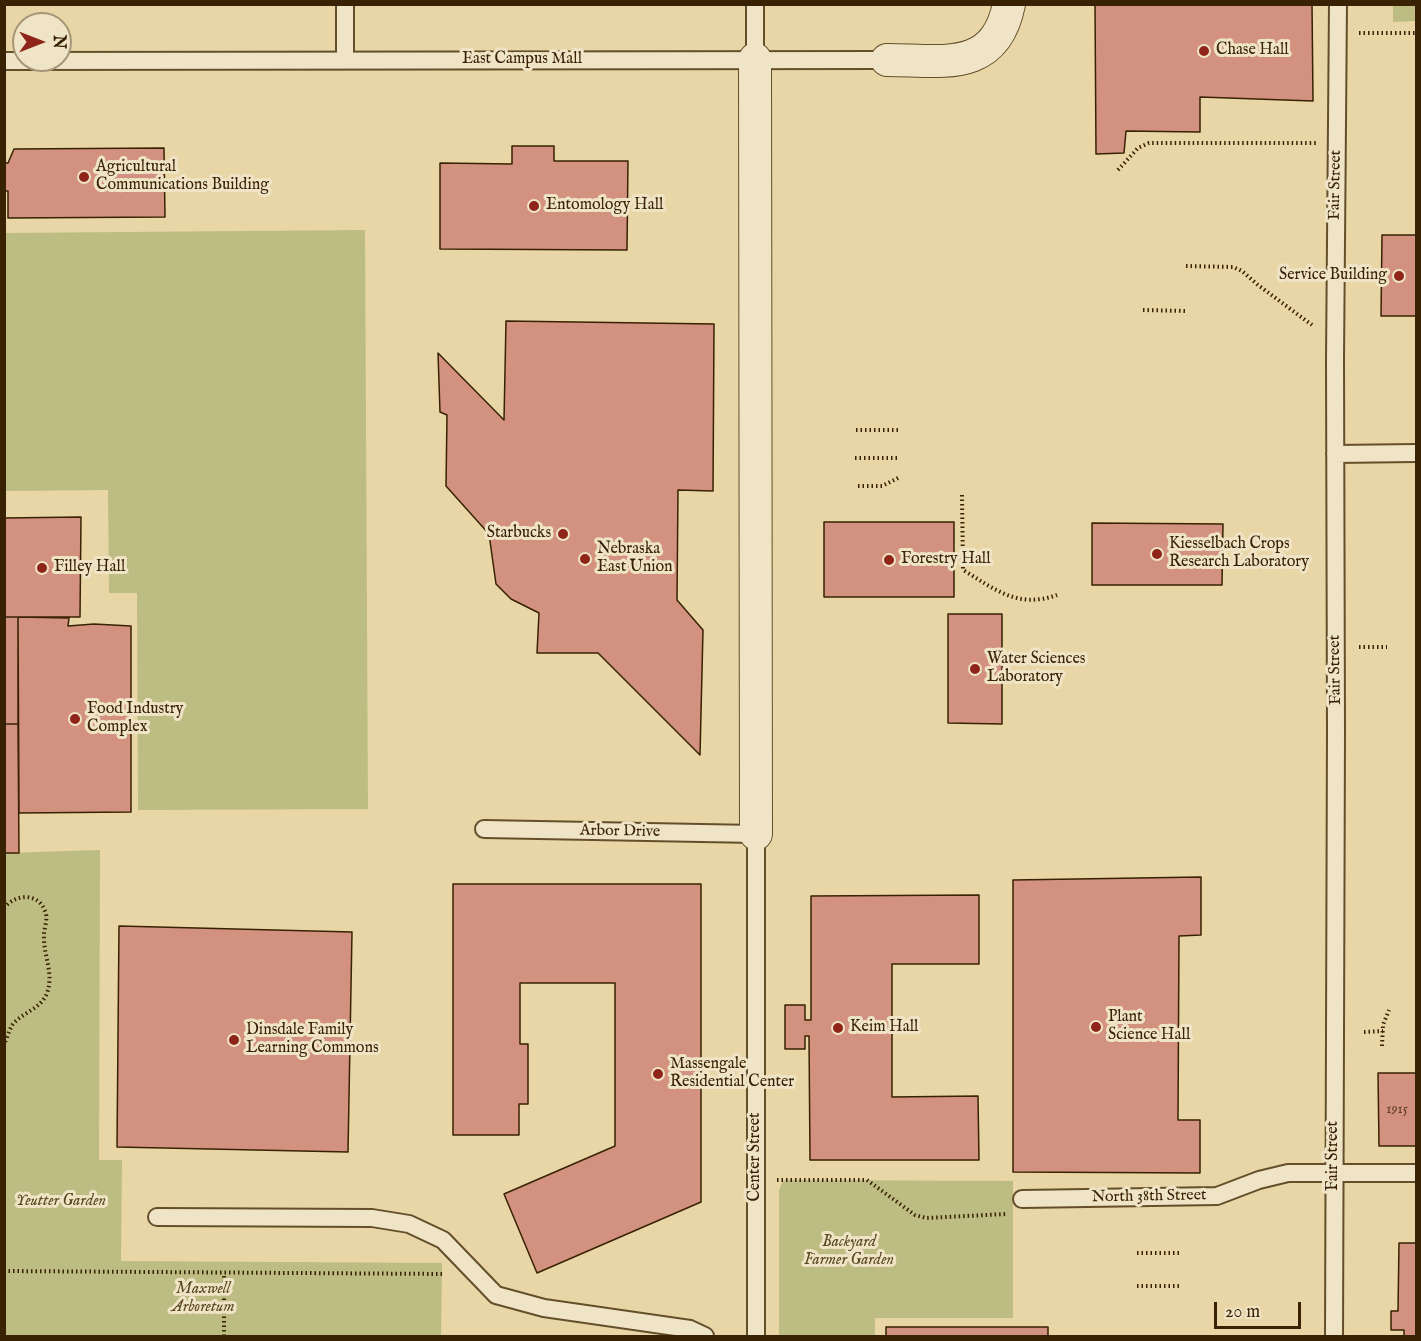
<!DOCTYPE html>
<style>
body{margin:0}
#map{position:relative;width:1421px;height:1341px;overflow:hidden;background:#e8d6a7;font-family:"IM FELL English",serif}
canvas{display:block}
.frame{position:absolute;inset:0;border:6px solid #382201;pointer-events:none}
.north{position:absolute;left:12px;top:12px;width:60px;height:60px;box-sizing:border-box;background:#f0e4c6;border:2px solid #a69677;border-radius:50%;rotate:90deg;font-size:16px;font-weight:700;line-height:24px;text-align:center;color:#382201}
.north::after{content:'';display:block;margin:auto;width:21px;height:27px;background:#8f2418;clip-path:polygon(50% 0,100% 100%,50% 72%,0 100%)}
.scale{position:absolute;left:1214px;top:1302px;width:87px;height:27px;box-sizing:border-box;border:3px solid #382201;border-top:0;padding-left:8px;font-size:18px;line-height:21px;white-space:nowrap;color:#382201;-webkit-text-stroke:4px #f0e4c6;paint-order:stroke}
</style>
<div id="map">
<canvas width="1421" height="1341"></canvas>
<div class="frame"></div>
<div class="north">N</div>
<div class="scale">20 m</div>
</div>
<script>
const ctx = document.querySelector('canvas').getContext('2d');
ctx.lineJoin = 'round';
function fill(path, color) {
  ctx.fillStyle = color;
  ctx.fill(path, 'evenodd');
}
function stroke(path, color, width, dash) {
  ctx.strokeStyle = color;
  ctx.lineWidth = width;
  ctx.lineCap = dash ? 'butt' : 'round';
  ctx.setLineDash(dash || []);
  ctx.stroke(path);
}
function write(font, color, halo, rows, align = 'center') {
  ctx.font = font + ' "IM FELL English",serif';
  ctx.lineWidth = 6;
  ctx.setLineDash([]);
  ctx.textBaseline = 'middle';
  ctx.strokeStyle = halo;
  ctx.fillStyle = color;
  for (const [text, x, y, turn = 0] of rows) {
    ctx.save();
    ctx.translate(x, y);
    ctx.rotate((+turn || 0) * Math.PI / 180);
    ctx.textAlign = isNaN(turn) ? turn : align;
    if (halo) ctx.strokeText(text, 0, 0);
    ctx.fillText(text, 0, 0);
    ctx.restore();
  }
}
const green = new Path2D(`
 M1393,5H1416V21L1393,22Z
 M365,230L368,809L138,810L137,593H109L108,490L5,491V233Z
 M100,850L99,1160H122L121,1261L442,1263L441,1336H5V853Z
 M788,1180L1013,1181V1318H875V1336H779V1190L783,1181Z`);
const building = new Path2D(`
 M1095,4H1312L1313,101L1200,97V132L1126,131L1124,153L1096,154Z
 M512,146H554V161H628L627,250L440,249V163L512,164Z
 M164,148L165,217L8,218V191H4V163H8L14,149Z
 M1382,235H1416V316H1381Z
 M506,321L714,324L713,491L678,490L677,600L703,630L700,755L598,653H537L539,613L511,599L496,584L489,534L446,486L447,415L440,412L438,353L504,420Z
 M81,517L80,617H4V518Z
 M824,522H954V597H824Z
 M1092,523L1223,524L1222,585H1092Z
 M948,614H1002V724L948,723Z
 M4,617H18V724H4Z
 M18,617L69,618L68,626L94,624L131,626V812L19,813Z
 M4,724H18L19,853H4Z
 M1201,877V935L1179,936L1178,1120H1200V1173L1013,1172V880Z
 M453,884H701V1202L537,1273L504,1194L615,1146V983H520V1044H528V1104H519V1135H453Z
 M979,895V964H892V1097L978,1096L979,1160H810L809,1036H805V1049H785V1005H805V1020H811V896Z
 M119,926L352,932L348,1152L117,1147Z
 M1378,1073H1416V1146H1379Z
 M1399,1243H1416V1336H1404V1330H1391V1311H1398Z
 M886,1327H1048V1336H886Z`);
const path = new Path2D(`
 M1359,33H1416
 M1118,170L1138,148L1149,143H1316
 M1186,266L1233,267L1242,271L1258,285L1312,325
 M1143,310L1186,311
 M856,430H900
 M855,458H900
 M858,486H882L900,477
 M962,495L963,570C995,589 1017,609 1057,595
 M1359,647H1387
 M4,908C15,894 38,892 45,911C49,920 43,929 44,938C44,957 54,974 47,993C41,1009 23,1012 13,1024C9,1030 7,1038 4,1045
 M1364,1032L1383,1031
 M1382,1046L1383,1025L1389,1010
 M777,1180H867L915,1215L926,1218L1007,1214
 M1137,1253H1179
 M4,1271L443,1274
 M1137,1286H1179
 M224,1336V1273`);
const lane = new Path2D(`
 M755,59V4
 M345,60V4
 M4,61L887,60
 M1335,454L1416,453
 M484,829L756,834V1336
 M1022,1199L1217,1196L1259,1180L1288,1173H1416
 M157,1217L372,1218L409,1224L443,1240L496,1295L544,1308L690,1329L705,1336
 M1334,1336L1336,731L1335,359L1338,4`);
const street = new Path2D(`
 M755,59L756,834
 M887,60C942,60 995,74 1009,4`);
const markers = [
 [1204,51,6,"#8f2418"],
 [84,177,6,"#8f2418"],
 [534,206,6,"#8f2418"],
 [1399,276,6,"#8f2418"],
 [563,534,6,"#8f2418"],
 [1157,554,6,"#8f2418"],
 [585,559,6,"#8f2418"],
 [889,560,6,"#8f2418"],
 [42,568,6,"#8f2418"],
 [975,669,6,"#8f2418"],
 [75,719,6,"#8f2418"],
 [1096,1027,6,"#8f2418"],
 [838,1028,6,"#8f2418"],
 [234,1040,6,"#8f2418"],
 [658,1074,6,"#8f2418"]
];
const numberNames = [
 ["1915",1397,1110]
];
const poiNames = [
 ["Chase Hall",1216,51],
 ["Agricultural",96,168],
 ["Communications Building",96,186],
 ["Entomology Hall",546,206],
 ["Service Building",1387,276,"right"],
 ["Starbucks",551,534,"right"],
 ["Kiesselbach Crops",1169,545],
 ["Research Laboratory",1169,563],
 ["Nebraska",597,550],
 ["East Union",597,568],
 ["Forestry Hall",901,560],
 ["Filley Hall",54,568],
 ["Water Sciences",987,660],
 ["Laboratory",987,678],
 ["Food Industry",87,710],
 ["Complex",87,728],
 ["Plant",1108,1018],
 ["Science Hall",1108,1036],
 ["Keim Hall",850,1028],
 ["Dinsdale Family",246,1031],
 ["Learning Commons",246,1049],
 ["Massengale",670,1065],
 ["Residential Center",670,1083]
];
const streetNames = [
 ["East Campus Mall",522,60],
 ["Fair Street",1336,185,-89],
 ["Fair Street",1336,670,-91],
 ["Arbor Drive",620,832,1],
 ["Fair Street",1334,1156,-90],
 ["Center Street",756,1157,-90],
 ["North 38th Street",1149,1197,-1]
];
const parkNames = [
 ["Yeutter Garden",61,1202],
 ["Backyard",849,1243],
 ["Farmer Garden",849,1261],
 ["Maxwell",203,1290],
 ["Arboretum",203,1308]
];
fill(green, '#bdbc83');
fill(building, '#d39280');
stroke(building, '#382201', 1.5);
stroke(lane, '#644f2a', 20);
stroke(street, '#644f2a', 34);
stroke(path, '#382201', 4, [1.5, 3]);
stroke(lane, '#f0e4c6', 16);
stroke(street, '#f0e4c6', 32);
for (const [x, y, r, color] of markers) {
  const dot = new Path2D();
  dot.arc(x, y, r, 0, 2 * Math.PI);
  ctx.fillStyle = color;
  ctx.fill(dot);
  stroke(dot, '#f0e4c6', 2);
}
write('14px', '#5f3e21', null, numberNames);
write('16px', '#382201', '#f0e4c6', poiNames, 'left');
write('16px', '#382201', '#f0e4c6', streetNames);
write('italic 16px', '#594822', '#f0e4c6', parkNames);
</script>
